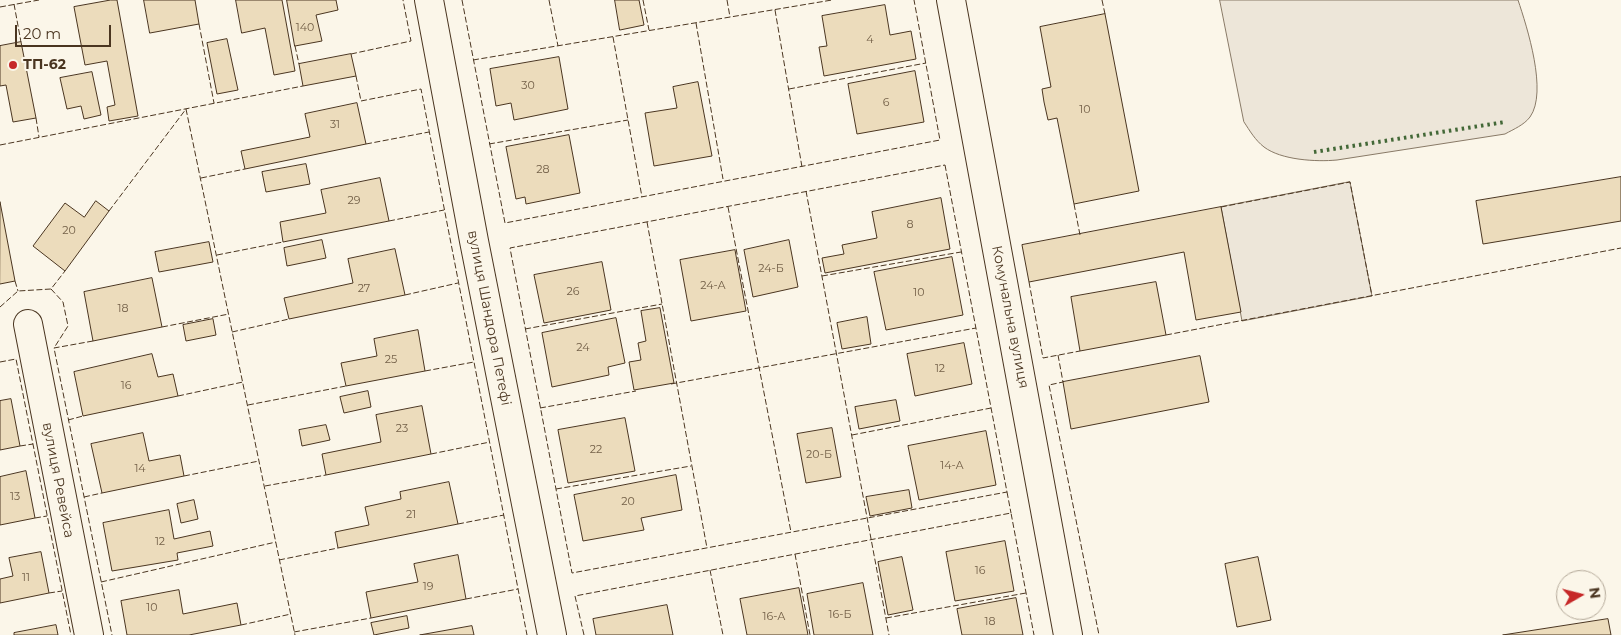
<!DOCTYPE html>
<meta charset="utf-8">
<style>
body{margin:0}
#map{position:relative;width:1621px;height:635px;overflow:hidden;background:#fbf6e9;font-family:Montserrat,sans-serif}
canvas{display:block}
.north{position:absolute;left:1556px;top:570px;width:50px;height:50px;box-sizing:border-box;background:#fbf6e9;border:1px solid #b4a999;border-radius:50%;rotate:82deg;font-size:14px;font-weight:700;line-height:20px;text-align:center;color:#4a3520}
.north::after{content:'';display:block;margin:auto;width:18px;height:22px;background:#c62828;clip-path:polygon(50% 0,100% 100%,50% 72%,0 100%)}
.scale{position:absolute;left:15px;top:25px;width:96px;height:22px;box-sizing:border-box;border:2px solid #4a3520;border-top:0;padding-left:6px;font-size:15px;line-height:18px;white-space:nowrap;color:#4a3520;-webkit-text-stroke:4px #fbf6e9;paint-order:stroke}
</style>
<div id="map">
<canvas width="1621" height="635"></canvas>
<div class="north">N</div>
<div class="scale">20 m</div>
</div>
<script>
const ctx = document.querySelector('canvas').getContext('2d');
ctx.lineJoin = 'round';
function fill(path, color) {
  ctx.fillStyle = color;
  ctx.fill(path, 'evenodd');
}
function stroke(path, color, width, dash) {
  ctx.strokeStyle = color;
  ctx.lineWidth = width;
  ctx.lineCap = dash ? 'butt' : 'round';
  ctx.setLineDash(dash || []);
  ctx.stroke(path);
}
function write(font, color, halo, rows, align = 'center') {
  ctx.font = font + ' Montserrat,sans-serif';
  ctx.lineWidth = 4;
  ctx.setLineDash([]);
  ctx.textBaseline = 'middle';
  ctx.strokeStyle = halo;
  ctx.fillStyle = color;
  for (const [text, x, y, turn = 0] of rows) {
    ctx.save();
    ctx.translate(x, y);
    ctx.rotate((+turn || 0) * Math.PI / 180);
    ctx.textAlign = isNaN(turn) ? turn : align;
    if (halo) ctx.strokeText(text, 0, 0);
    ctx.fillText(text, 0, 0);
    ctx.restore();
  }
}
const green = new Path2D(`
 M1220,0H1518C1527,27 1548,92 1530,117C1524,125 1514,129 1505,134L1337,160C1316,162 1281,160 1264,147C1255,140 1250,131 1244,122Z
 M1350,182L1372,296L1242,321L1221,207Z`);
const building = new Path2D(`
 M111,0H117L138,116L109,121L107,107L115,105L107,61L85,65L74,7Z
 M144,0H195L199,24L150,33Z
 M236,0H282L295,71L274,75L265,28L242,33Z
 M287,0H336L338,10L316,15L322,41L295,46Z
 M615,0H639L644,25L620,30Z
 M885,5L890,35L911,31L916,59L824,76L819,47L827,46L822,16Z
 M1105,14L1139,191L1074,204L1057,118L1048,120L1044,102L1042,89L1051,87L1040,27Z
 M227,39L238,90L217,94L207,43Z
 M21,42L36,118L13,122L6,85L0,86V46Z
 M351,54L356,76L303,86L299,64Z
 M559,57L568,109L514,120L511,103L496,106L490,69Z
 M915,71L924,122L857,134L848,84Z
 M92,72L101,115L84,119L81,106L67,109L60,78Z
 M698,82L712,156L654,166L645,113L677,108L673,87Z
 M357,103L366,144L245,169L241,151L310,137L305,114Z
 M569,135L580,193L526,204L525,197L516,199L506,147Z
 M306,164L310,184L266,192L262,172Z
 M1621,177V221L1483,244L1476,201Z
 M380,178L389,221L283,242L280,222L326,213L321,190Z
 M941,198L950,249L825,273L822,258L844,254L842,245L877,238L872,212Z
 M96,201L109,211L65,271L33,246L65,203L84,217Z
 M0,202L15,281L0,284Z
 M1221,207L1241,312L1196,320L1184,252L1029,282L1022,245Z
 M322,240L326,258L287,266L284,248Z
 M789,240L798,287L753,297L744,250Z
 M209,242L213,262L159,272L155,252Z
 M395,249L405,295L289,319L284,298L353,283L348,259Z
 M735,250L746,311L691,321L680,260Z
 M952,257L963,315L886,330L874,272Z
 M602,262L611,310L544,323L534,275Z
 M152,278L162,327L93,341L84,292Z
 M1156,282L1166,335L1080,351L1071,297Z
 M660,308L674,383L634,390L629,362L641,360L638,343L646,341L641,311Z
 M867,317L871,344L842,349L837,323Z
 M616,318L625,363L608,367L609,375L552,387L542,333Z
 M213,319L216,335L186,341L183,325Z
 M418,330L425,371L346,386L341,363L377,356L374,339Z
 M964,343L972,384L915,396L907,354Z
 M152,354L158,377L173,374L178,396L83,416L74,372Z
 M1200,356L1209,402L1071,429L1063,382Z
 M368,391L371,407L344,413L340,397Z
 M11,399L20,446L0,450V401Z
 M896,400L900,421L859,429L855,407Z
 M422,406L431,454L326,475L322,454L381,442L376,415Z
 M625,418L635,471L568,483L558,430Z
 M326,425L330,440L302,446L299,430Z
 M832,428L841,477L806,483L797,434Z
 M986,431L996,485L919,500L908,446Z
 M143,433L149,461L180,455L184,476L102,493L91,444Z
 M26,471L35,518L0,525V477Z
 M676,475L682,510L641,518L644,530L583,541L574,495Z
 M449,482L458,524L338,548L335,532L369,525L365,507L401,499L400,492Z
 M909,490L912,508L870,516L866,497Z
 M194,500L198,519L181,523L177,504Z
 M169,510L174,539L210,531L213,546L177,553L178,560L112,571L103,523Z
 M1005,541L1014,591L955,601L946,552Z
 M41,552L49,593L0,603V579L13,576L9,558Z
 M458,555L466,599L371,618L366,592L418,582L414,564Z
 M902,557L913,610L888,615L878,562Z
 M1258,557L1271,620L1237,627L1225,564Z
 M863,583L873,635H814L807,594Z
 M799,588L808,635H747L740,599Z
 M179,590L183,614L237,603L241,625L189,635H127L121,601Z
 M1016,598L1023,635H962L957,609Z
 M667,605L673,635H596L593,619Z
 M407,616L409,628L374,635L371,623Z
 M1608,619L1611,635H1503Z
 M56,625L58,635H14V633Z
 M472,626L474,635H420Z`);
const street = new Path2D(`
 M429,0L474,241L552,635
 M28,324L89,635`);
const secondary = new Path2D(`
 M951,0L1068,635`);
const hedge = new Path2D(`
 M1314,152L1505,122`);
const fence = new Path2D(`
 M462,0L505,223L940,140L914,0
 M549,0L558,46
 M643,0L649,30
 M727,0L730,17
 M1102,0L1105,14
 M14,4L21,42
 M0,7L39,0
 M775,10L802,167
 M696,23L723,179
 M199,24L214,103
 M613,37L642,197
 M295,46L299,64
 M351,54L411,41L403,0
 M473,60L832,0
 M356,76L361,101L421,89L527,635
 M789,89L926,63
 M186,109L295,635
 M36,118L39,137
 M366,144L429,132
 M489,144L628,120
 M0,145L303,86
 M945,165L1007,492L572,573L510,248Z
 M201,178L245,169
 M806,191L889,635
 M1074,204L1080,235
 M728,207L791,532
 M1221,207L1350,182L1372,296
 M109,211L186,109
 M389,221L444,210
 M647,222L707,548
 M217,255L283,242
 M822,276L961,252
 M15,281L18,291
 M1029,282L1043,358L1080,351
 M51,289L63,302L68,326L54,348
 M405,295L458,283
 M0,307L18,291L51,289L65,271
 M162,327L229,314
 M525,329L662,304
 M232,332L289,319
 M1166,335L1621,248
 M93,341L54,348L112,635
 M1058,355L1063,382L1049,385L1099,635
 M0,362L16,359L71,635
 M425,371L474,362
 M671,384L976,328
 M178,396L243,382
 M248,405L346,386
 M540,408L636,391
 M68,420L83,416
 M852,435L991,408
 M20,446L33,444
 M431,454L490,442
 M184,476L259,461
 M265,486L326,475
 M556,489L691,466
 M1007,492L1011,513
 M84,497L102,493
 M35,518L47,516
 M458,524L504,515
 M795,554L810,635
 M279,560L338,548
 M710,570L723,635
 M101,582L276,542
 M49,593L62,591
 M466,599L518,589
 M886,618L1026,593
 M241,625L291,614
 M294,632L371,618
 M584,635L575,596L1011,513L1034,635`);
const markers = [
 [13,65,5,"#c62828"]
];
const numberNames = [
 ["140",305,28],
 ["4",870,40],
 ["30",528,86],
 ["6",886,103],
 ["10",1085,110],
 ["31",335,125],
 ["28",543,170],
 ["29",354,201],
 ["8",910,225],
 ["20",69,231],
 ["24-Б",771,269],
 ["24-А",713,286],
 ["27",364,289],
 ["26",573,292],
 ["10",919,293],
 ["18",123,309],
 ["24",583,348],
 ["25",391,360],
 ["12",940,369],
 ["16",126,386],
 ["23",402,429],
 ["22",596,450],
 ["20-Б",819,455],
 ["14-А",952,466],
 ["14",140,469],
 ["13",15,497],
 ["20",628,502],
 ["21",411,515],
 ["12",160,542],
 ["16",980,571],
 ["11",26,578],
 ["19",428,587],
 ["10",152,608],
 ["16-Б",840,615],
 ["16-А",774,617],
 ["18",990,622]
];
const poiNames = [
 ["ТП-62",23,65]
];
const streetNames = [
 ["Комунальна вулиця",1010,317,79],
 ["вулиця Шандора Петефі",489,318,79],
 ["вулиця Ревейса",58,480,79]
];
fill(green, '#ede6d9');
stroke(green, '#887966', 1);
fill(building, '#ecdcbc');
stroke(building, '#4a3520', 1);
stroke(street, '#4a3520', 30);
stroke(secondary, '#4a3520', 30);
stroke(street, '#fbf6e9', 28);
stroke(secondary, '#fbf6e9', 28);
stroke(hedge, '#436837', 4, [2.5, 4]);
stroke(fence, '#4a3520', 1, [6, 2.5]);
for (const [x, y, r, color] of markers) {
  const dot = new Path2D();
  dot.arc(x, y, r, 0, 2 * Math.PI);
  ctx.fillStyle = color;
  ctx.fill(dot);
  stroke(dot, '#fbf6e9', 2);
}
write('11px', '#725f47', null, numberNames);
write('bold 14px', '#4a3520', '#fbf6e9', poiNames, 'left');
write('14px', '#4a3520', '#fbf6e9', streetNames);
</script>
